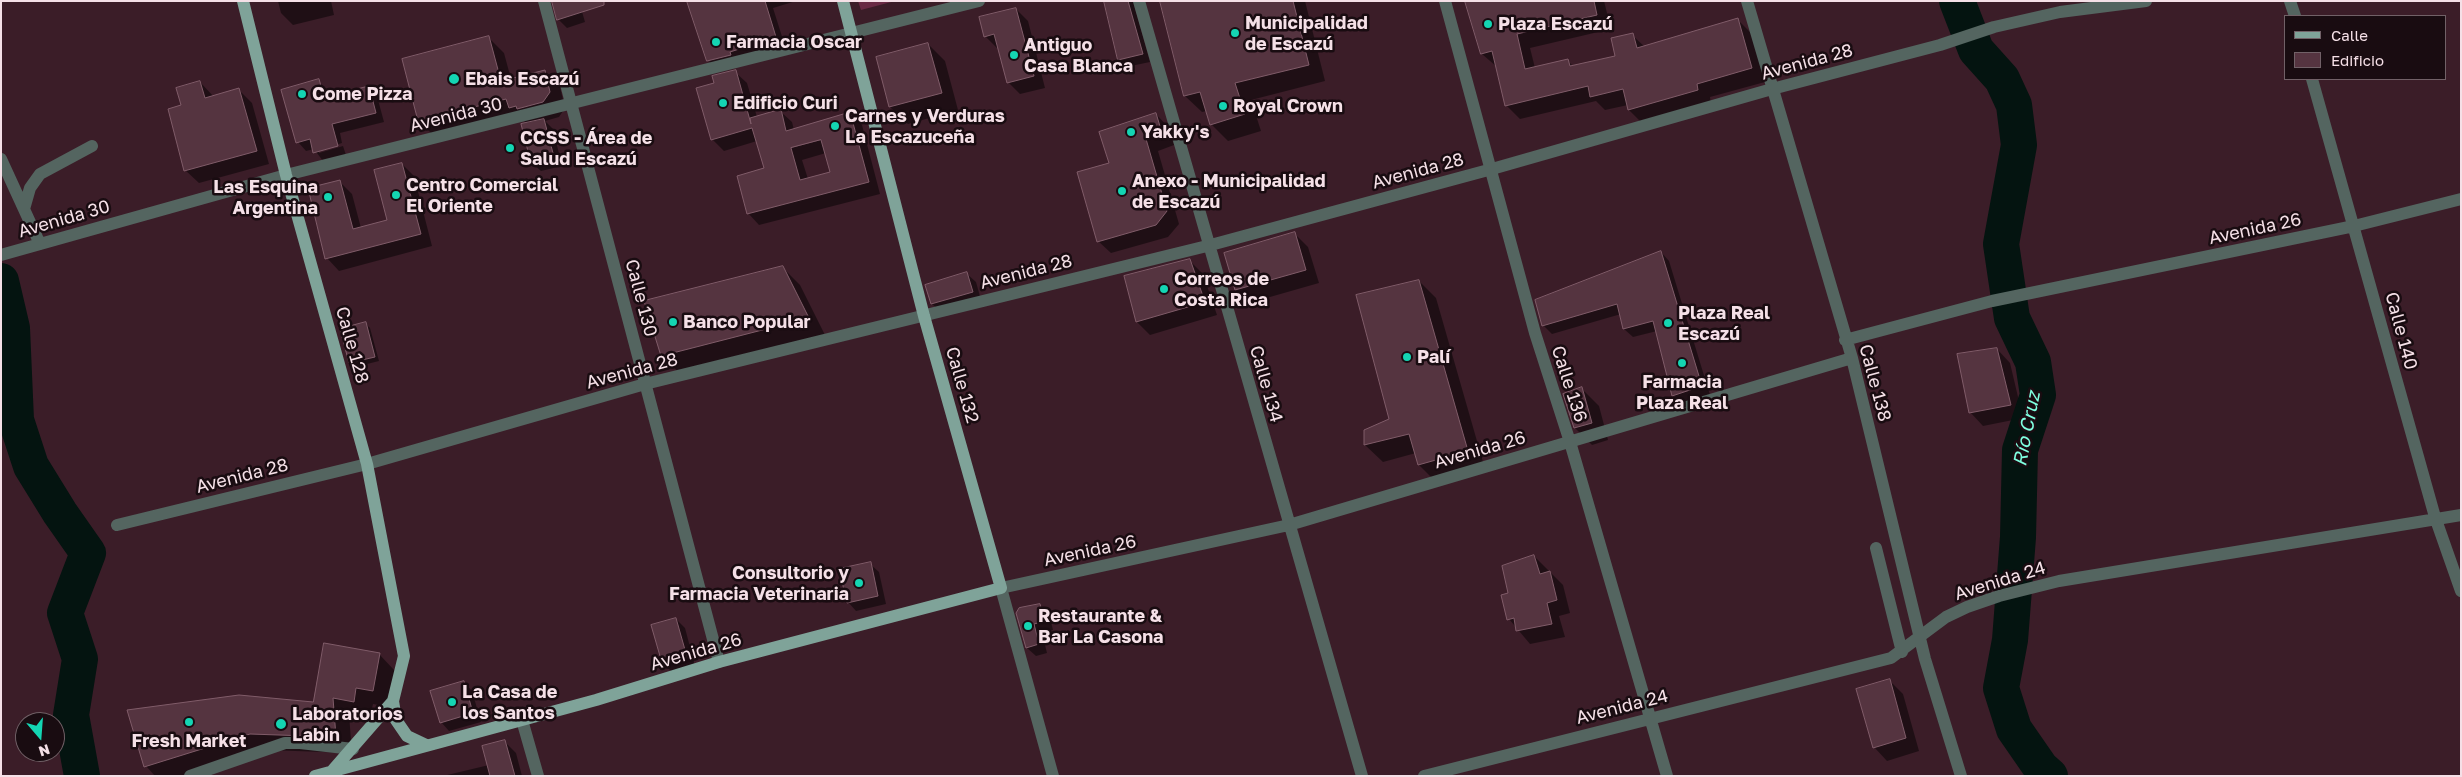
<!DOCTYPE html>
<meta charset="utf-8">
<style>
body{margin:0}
#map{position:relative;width:2462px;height:777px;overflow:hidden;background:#3b1d28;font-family:"Golos Text",sans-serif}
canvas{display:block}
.frame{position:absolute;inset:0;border:2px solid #f5e0e7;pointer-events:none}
.legend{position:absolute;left:2284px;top:15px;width:162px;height:65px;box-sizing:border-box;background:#190c11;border:1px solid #716167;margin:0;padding:6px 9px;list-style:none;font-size:15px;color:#f5e0e7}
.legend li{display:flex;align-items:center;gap:10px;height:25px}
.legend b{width:25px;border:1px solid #716167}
.north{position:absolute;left:15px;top:712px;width:50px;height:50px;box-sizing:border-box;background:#190c11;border:1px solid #716167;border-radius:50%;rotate:162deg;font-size:14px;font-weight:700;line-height:20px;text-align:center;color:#f5e0e7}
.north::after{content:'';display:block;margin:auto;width:18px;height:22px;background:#14d5b3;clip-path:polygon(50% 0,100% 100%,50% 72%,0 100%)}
</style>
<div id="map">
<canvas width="2462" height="777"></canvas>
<div class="frame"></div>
<ul class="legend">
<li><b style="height:6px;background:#7fa399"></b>Calle</li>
<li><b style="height:14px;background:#553440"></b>Edificio</li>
</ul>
<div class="north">N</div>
</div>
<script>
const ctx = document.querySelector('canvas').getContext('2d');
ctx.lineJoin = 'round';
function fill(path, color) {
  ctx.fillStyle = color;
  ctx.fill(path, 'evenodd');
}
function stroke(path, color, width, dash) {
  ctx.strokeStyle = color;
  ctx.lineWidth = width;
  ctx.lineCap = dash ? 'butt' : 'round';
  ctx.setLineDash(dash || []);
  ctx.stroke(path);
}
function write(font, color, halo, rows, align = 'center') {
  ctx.font = font + ' "Golos Text",sans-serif';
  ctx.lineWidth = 5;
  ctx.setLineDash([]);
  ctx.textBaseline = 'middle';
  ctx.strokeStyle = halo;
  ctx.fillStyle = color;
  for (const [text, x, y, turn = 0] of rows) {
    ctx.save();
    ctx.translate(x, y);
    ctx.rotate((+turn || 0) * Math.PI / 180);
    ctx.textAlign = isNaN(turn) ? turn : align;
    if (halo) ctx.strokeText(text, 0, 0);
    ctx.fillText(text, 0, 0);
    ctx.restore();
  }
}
const green = new Path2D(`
 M858,1H895L861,10Z`);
const shadow = new Path2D(`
 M278,1H331L334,15L293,25L281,13Z
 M579,1L585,22L567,28L558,19Z
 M688,1H796L773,8L785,46L718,70L708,60Z
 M1105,1H1133L1150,62L1126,67L1119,59Z
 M1161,1H1305L1325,81L1251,100L1261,131L1228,141L1211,124L1207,111L1202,112L1185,96Z
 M1467,1H1604L1611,29L1530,48L1535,68L1568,61L1574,67L1617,57L1632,35L1645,47L1738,20L1752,34L1765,82L1710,97L1711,104L1643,124L1629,110L1628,105L1605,110L1596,101L1520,119L1506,105L1497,67L1482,54Z
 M1016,9L1028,21L1045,88L1020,94L1008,82L999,48H997L985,36Z
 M489,38L504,53L511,79L545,71L560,87L565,108L559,117L545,121L553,129L562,166L541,171L532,163L527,124L518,115L435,137L419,121L403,60Z
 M928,44L945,61L958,110L908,124L890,107Z
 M735,72L747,83L757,117L780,111L792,122L794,130L850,113L862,125L880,194L759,225L748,213L765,168L757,141L724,151L712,139L716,83ZM826,153L832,173L808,179L802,160Z
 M318,81L327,90L329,97L368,87L377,96L384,122L340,133L342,143L319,150V153L343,146L346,155L323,161L314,149L306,151L298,142Z
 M200,82L214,97L239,90L252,103L269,164L199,183L185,170L182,106Z
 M1156,114L1168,127L1174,145L1158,151L1179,224L1168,237L1111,253L1098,241L1111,164Z
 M402,164L414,176L432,246L339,271L327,258L339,181L352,194L361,228L389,221Z
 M1295,234L1308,247L1319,283L1249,303L1236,290Z
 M1661,252L1669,261L1710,395L1682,404L1673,395L1657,331L1633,337L1624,329L1621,314L1552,334L1543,325Z
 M1190,261L1203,274L1217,315L1150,335L1137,322L1125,277Z
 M783,268L800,285L825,335L679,373L662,355Z
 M967,274L976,282L981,300L941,312L932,304L927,286Z
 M1419,281L1436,298L1485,469L1436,482L1419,465L1416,453L1383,462L1365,445V431L1390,420Z
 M366,324L370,328L379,361L355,367L350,363L342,330Z
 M1997,349L2010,363L2023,418L1983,426L1970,412Z
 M1582,389L1599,406L1608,440L1592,445L1575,428L1565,394Z
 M1534,556L1563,585L1570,613L1559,616L1565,637L1530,644L1509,619L1510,594Z
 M870,564L879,572L886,604L856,611L848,602Z
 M1040,605L1049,614L1053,630L1042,633L1047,653L1036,656L1027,648L1018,613Z
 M676,619L685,628L695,666L672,672L663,663L653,626Z
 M379,654L395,671L389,707L373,704L370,717L349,714L352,753L267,750L185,776H155L146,766L314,703Z
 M1890,681L1903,694L1919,751L1887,761L1874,747Z
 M464,682L472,691L481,722L449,731L441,722Z
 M504,741L516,753L522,776H443L489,765Z`);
const river = new Path2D(`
 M1957,1L1976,50L2002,79L2014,105L2019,145L2001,244L2012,318L2033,362L2038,395L2020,450L2018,537L2010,640L2001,688L2014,729L2041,768L2050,776
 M1,281L12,328L16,420L31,466L60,513L88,553L65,613L80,659L71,715L82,776`);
const building = new Path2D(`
 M552,1H604V5L557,20Z
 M687,1H765L776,37L730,52L731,55L707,61Z
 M1104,1H1128L1143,54L1118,60Z
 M1160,1H1293L1309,65L1235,83L1245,114L1210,125L1200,92L1184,96Z
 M1465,1H1594L1597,15L1517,34L1525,69L1568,59L1570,66L1615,56L1611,38L1633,33L1637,48L1738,18L1752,68L1697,84L1698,90L1628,110L1623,89L1590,97L1588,86L1505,106L1492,51L1481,54Z
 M1016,8L1034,76L1007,83L994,34L984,37L979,17Z
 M489,36L501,81L545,70L550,92L543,102L517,109L516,106L509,108L506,99L418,121L402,59Z
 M928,43L942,93L889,107L876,57Z
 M736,70L751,124L750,118L781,109L786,131L850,112L869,182L747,214L737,176L764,168L752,128L711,140L696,88L714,83L712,76ZM821,140L830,172L800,180L791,148Z
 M319,79L323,93L336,94L369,86L376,113L332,124L338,146L313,153L310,139L296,143L281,90Z
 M200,81L205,98L239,88L257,151L184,171L168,109L181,105L176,88Z
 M1156,113L1162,133L1146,139L1167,211L1156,225L1097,242L1077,172L1109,163L1099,132Z
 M544,119L554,157L531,163L521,124Z
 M402,163L421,234L325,259L308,188L340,180L353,229L387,220L374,170Z
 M1295,232L1306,270L1235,290L1224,253Z
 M1661,251L1702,386L1672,396L1653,321L1623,329L1617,304L1542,326L1535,300Z
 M1190,259L1205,302L1136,322L1124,276Z
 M783,266L809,318L661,356L644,301Z
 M967,272L973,292L931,304L925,285Z
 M1419,280L1468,451L1418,465L1409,434L1364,445V430L1389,419L1356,295Z
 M366,322L375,357L349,363L340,329Z
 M1997,348L2011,405L1969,413L1957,354Z
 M1582,387L1592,423L1574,428L1563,394Z
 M1534,555L1540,574L1550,571L1557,600L1547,603L1552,624L1516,631L1514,618L1507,620L1501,595L1508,593L1502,566Z
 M871,562L878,596L847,603L839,569Z
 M1040,604L1045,621L1034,624L1039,644L1026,648L1016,613L1019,608Z
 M676,618L687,657L662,663L651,625Z
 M324,643L380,653L373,691L356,688L354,702L333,698L336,737L250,734L144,767L127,710L239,695L313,702Z
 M1890,679L1906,738L1873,748L1856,689Z
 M464,681L473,713L440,723L430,691Z
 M505,740L515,776H490L482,746Z`);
const minor = new Path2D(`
 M544,1L719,662
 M1139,1L1362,776
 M1445,1L1535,333L1570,442L1667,776
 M1747,1L1852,358L1925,659L1961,776
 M2290,1L2295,16
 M2312,79L2435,517L2461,591
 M1,159L40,244
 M24,209L30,188L40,174L92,146
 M1,255L286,175L979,1
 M1845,340L1992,301L2354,226L2461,199
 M117,525L367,464L645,384L1207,246L1492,169L1772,89L1940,45L1994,27L2060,12L2146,1
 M1876,548L1902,652
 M522,720L538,776
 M190,776L285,743H300L353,749
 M1053,776L1001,588L1289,525L1852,358
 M1424,776L1891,658L1946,617L1967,607L1999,596L2059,581L2461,515`);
const major = new Path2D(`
 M243,1L286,175L367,464L404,656L393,701L396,720L407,736L426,745
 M332,771L393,701
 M315,776L596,700L719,662L1001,588L924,316L843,1`);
const markers = [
 [1488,24,5,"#14d5b3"],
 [1235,33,5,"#14d5b3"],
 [716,42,5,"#14d5b3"],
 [1014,55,5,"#14d5b3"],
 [454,79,6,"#14d5b3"],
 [302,94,5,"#14d5b3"],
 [723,103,5,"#14d5b3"],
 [1223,106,5,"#14d5b3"],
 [835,126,5,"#14d5b3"],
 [1131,132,5,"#14d5b3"],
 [510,148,5,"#14d5b3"],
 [1122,191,5,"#14d5b3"],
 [396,195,5,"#14d5b3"],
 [328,197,5,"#14d5b3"],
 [1164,289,5,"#14d5b3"],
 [673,322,5,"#14d5b3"],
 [1668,323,5,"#14d5b3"],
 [1407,357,5,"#14d5b3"],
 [1682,363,5,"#14d5b3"],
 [859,583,5,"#14d5b3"],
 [1028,626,5,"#14d5b3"],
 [452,702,5,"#14d5b3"],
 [189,722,5,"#14d5b3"],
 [281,724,6,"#14d5b3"]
];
const poiNames = [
 ["Municipalidad",1245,23],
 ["de Escazú",1245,44],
 ["Plaza Escazú",1498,24],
 ["Farmacia Oscar",726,42],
 ["Antiguo",1024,45],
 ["Casa Blanca",1024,66],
 ["Ebais Escazú",465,79],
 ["Come Pizza",312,94],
 ["Edificio Curi",733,103],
 ["Royal Crown",1233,106],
 ["Carnes y Verduras",845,116],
 ["La Escazuceña",845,137],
 ["Yakky's",1141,132],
 ["CCSS - Área de",520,138],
 ["Salud Escazú",520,159],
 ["Anexo - Municipalidad",1132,181],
 ["de Escazú",1132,202],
 ["Centro Comercial",406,185],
 ["El Oriente",406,206],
 ["Las Esquina",318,187,"right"],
 ["Argentina",318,208,"right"],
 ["Correos de",1174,279],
 ["Costa Rica",1174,300],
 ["Plaza Real",1678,313],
 ["Escazú",1678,334],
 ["Banco Popular",683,322],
 ["Palí",1417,357],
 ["Farmacia",1682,382,"center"],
 ["Plaza Real",1682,403,"center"],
 ["Consultorio y",849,573,"right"],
 ["Farmacia Veterinaria",849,594,"right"],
 ["Restaurante &",1038,616],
 ["Bar La Casona",1038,637],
 ["La Casa de",462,692],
 ["los Santos",462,713],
 ["Laboratorios",292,714],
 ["Labin",292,735],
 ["Fresh Market",189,741,"center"]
];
const streetNames = [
 ["Avenida 28",1807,62,-15],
 ["Avenida 30",456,115,-14],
 ["Avenida 28",1418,171,-15],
 ["Avenida 30",64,219,-16],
 ["Avenida 26",2255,229,-12],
 ["Avenida 28",1026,272,-14],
 ["Calle 130",641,298,75],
 ["Calle 140",2401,331,75],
 ["Calle 128",352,345,74],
 ["Avenida 28",632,371,-15],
 ["Calle 138",1875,383,75],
 ["Calle 134",1266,384,74],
 ["Calle 136",1569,384,72],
 ["Calle 132",962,385,74],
 ["Avenida 26",1480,450,-16],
 ["Avenida 28",242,476,-14],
 ["Avenida 26",1090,551,-12],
 ["Avenida 24",2000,581,-17],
 ["Avenida 26",696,652,-16],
 ["Avenida 24",1622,707,-14]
];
const waterNames = [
 ["Río Cruz",2027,429,-79]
];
fill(green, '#692a44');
fill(shadow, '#0007');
stroke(river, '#041410', 36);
fill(building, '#553440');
stroke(building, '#805c69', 1);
stroke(minor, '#546560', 12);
stroke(major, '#7fa399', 12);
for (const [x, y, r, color] of markers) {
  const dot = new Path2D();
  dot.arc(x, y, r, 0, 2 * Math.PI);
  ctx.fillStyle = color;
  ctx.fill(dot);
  stroke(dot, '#190c11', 2);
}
write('bold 18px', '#f5e0e7', '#190c11', poiNames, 'left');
write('18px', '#f5e0e7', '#190c11', streetNames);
write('italic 19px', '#7fffe0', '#190c11', waterNames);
</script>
